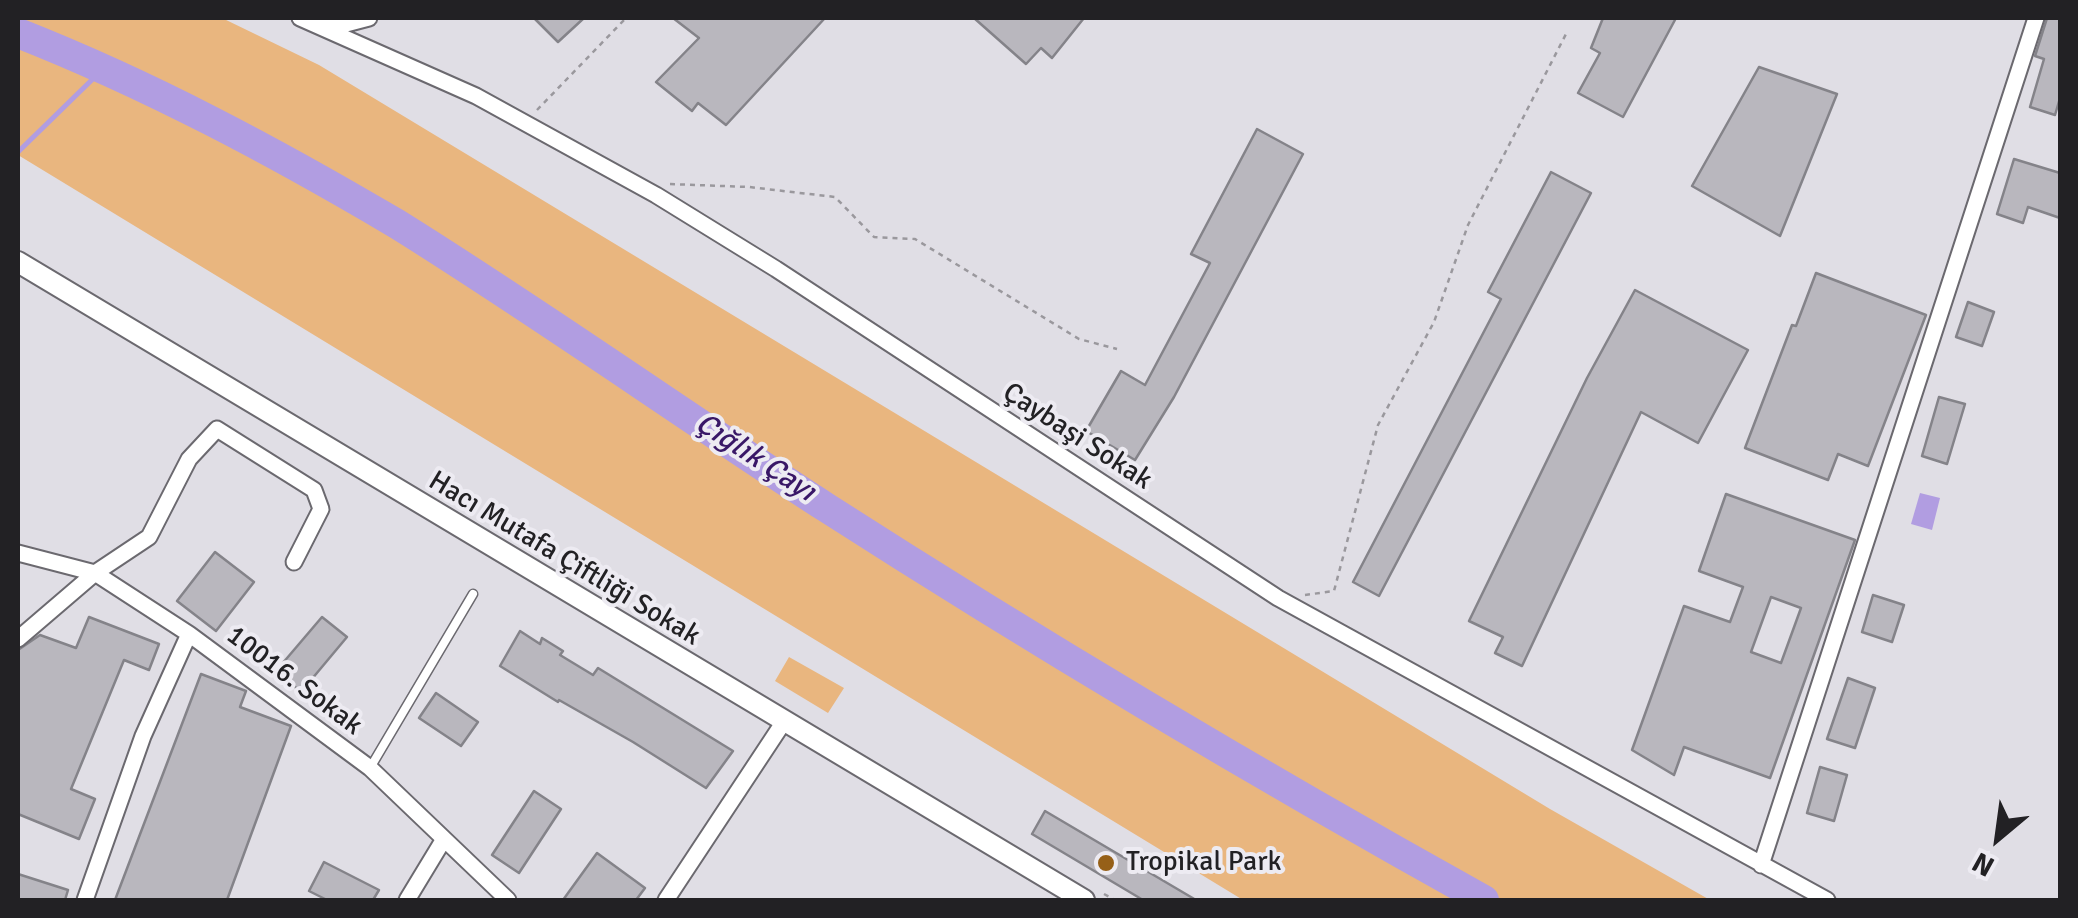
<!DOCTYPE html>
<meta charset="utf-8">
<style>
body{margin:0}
#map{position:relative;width:2078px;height:918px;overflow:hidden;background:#e0dee5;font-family:Signika,sans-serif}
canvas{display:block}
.frame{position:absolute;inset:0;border:20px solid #222124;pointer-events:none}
.north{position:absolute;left:1948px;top:788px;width:100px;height:100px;-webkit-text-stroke:8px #edebf2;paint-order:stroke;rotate:209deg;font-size:28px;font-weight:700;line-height:40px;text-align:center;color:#222124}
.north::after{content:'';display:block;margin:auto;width:35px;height:45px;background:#222124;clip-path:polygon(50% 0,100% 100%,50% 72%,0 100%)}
</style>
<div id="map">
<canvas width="2078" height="918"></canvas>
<div class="frame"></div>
<div class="north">N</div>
</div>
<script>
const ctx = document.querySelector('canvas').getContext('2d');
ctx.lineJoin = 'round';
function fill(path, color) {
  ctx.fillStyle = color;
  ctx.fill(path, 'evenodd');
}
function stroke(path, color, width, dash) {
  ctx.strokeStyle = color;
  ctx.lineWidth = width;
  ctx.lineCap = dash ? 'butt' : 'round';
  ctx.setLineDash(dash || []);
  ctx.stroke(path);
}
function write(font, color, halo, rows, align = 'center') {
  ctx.font = font + ' Signika,sans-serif';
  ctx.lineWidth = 8;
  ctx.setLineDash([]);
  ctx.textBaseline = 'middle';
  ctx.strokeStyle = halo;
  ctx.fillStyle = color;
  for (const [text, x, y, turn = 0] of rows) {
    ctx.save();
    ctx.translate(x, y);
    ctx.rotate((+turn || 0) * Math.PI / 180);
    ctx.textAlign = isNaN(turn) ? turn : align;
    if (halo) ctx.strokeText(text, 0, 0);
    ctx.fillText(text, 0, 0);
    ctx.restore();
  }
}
const green = new Path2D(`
 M18,18H222L319,65L1550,809L1710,900H1243L18,155Z
 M789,657L844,688L828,713L775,681Z`);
const water = new Path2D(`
 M1920,493L1940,498L1932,530L1911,524Z`);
const stream = new Path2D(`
 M18,152L103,69`);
const river = new Path2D(`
 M18,33C150,85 275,152 397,224C543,315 683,415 827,508C1042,646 1261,776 1484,900`);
const building = new Path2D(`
 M534,18H584L558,42Z
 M673,18H825L726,125L698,103L692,111L656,82L699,38Z
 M974,18H1084L1052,58L1041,48L1026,64Z
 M1603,18H1676L1623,117L1578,93L1600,53L1591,48Z
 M2047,18H2060V98L2055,115L2030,107L2044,59L2035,56Z
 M1759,67L1837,94L1780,236L1692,186Z
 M1257,129L1303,154L1174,397L1135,460L1086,431L1121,371L1145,385L1210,263L1191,254Z
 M2014,159L2060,173V218L2028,207L2023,223L1997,214Z
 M1551,172L1591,193L1379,596L1353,582L1501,299L1488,292Z
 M1816,273L1926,315L1868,466L1838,454L1828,480L1745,448L1792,325L1796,326Z
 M1635,290L1748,350L1698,443L1641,412L1522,666L1495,653L1503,637L1469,621L1587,378Z
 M1968,302L1994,312L1982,346L1956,337Z
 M1939,397L1965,404L1947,464L1922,456Z
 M1726,494L1855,540L1770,778L1684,747L1674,775L1632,750L1684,606L1730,622L1743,587L1699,571ZM1771,597L1801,608L1781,663L1751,652Z
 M215,552L254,582L216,631L177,601Z
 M1873,595L1904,605L1892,642L1862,632Z
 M89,617L159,644L149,670L124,660L71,789L95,799L79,839L18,814V650L40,635L76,648Z
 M322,617L347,637L301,692L276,671Z
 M520,631L540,644L542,638L563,651L560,655L593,675L598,668L733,751L706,788L633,742L559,700L558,702L500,666Z
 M201,674L246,691L240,707L291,726L227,900H115Z
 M1848,678L1875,688L1855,748L1827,739Z
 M436,693L478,722L461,746L419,718Z
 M1820,767L1847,775L1834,821L1807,813Z
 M534,791L561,809L519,873L492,855Z
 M1045,811L1196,900H1143L1032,834Z
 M597,853L645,888L636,900H563Z
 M324,862L379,890L373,900H327L309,891Z
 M18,874L68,890L65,900H18Z`);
const path = new Path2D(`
 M537,110L626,18
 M670,184L749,187L835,197L874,237L915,239L1079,339L1117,349
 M1305,595L1334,591L1378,425L1434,322L1468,225L1567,32
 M1104,894L1115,900`);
const service = new Path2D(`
 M370,768L473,594`);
const minor = new Path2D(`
 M300,18L476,96L656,195L776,269L1278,598L1827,900
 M327,18V29L369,18
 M18,553L95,573L189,634L370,768L508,900
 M18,639L95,573L149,537L189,459L217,429L314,490L321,509L294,562
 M1761,865L2036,18
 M85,900L143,736L189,634
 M407,900L444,839
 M666,900L783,723`);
const tertiary = new Path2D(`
 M18,262L1084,900`);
const markers = [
 [1106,863,10,"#966018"]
];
const streetNames = [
 ["Çaybaşi Sokak",1077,437,33],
 ["Hacı Mutafa Çiftliği Sokak",564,559,31],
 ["10016. Sokak",294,681,37]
];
const poiNames = [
 ["Tropikal Park",1126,863]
];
const waterNames = [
 ["Çığlık Çayı",755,458,33]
];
fill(green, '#e9b67f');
fill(water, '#b19de1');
stroke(stream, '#b19de1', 5);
stroke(river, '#b19de1', 30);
fill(building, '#b9b7be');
stroke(building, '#848389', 2.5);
stroke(service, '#6b696f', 11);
stroke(minor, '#6b696f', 19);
stroke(tertiary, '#6b696f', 24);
stroke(path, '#9a989d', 2.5, [5, 5]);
stroke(service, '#fff', 8);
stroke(minor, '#fff', 15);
stroke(tertiary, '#fff', 20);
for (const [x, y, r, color] of markers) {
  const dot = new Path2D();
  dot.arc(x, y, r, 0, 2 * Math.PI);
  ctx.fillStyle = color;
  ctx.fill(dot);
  stroke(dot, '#edebf2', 4);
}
write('28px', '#222124', '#edebf2', streetNames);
write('28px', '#222124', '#edebf2', poiNames, 'left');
write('italic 30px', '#391767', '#edebf2', waterNames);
</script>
